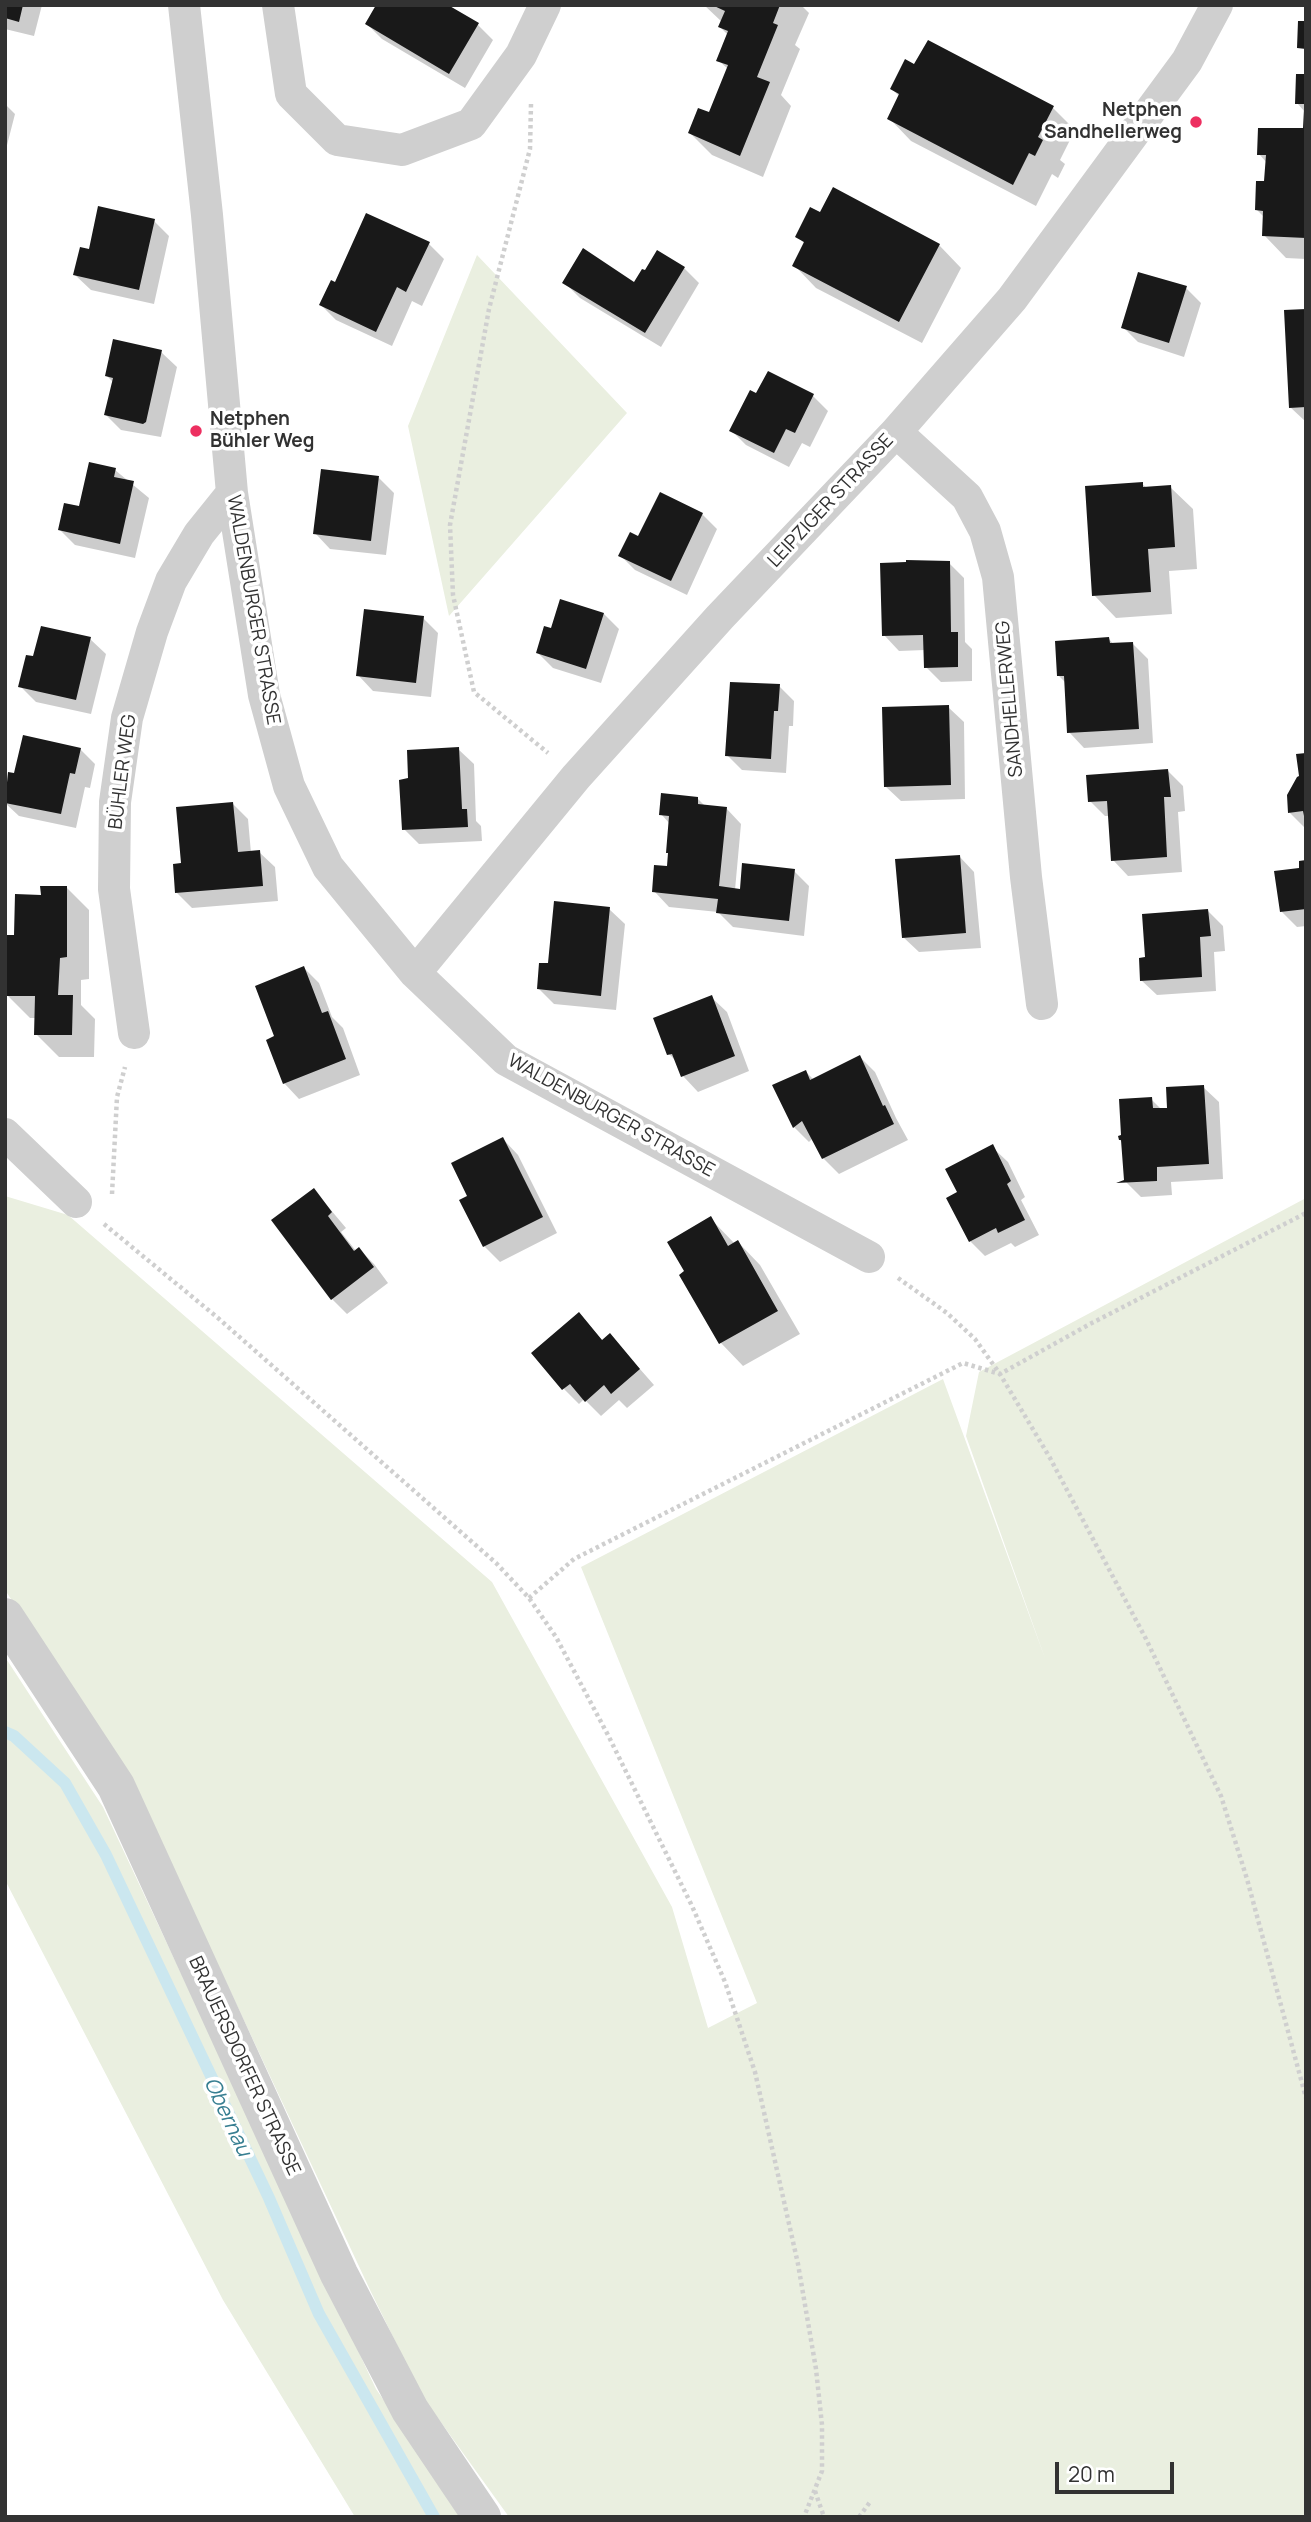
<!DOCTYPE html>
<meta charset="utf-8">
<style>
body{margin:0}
#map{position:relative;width:1311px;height:2522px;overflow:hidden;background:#fff;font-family:Manrope,sans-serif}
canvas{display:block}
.frame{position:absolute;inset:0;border:7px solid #323232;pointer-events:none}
.scale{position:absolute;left:1055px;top:2462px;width:119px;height:32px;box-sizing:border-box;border:4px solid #323232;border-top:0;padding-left:9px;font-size:21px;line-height:24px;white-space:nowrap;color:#323232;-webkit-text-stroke:5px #fff;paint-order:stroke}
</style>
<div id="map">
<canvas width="1311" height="2522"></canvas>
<div class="frame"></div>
<div class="scale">20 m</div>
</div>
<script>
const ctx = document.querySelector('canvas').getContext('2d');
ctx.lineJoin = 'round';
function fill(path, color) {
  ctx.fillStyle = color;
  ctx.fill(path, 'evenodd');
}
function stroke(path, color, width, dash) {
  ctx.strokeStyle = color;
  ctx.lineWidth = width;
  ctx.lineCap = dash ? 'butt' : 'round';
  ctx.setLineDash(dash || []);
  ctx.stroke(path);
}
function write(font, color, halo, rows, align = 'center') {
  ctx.font = font + ' Manrope,sans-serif';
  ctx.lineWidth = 7;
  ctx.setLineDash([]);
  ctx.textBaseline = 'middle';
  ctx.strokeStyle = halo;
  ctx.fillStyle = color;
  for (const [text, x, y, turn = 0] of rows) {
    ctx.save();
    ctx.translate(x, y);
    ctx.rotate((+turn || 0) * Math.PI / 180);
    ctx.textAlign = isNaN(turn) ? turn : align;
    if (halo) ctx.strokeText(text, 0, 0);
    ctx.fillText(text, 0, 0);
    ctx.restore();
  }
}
const green = new Path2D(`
 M477,255L627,413L449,616L408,426Z
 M5,1196L68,1215L492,1582L672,1907L708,2028L757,2003L581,1567L943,1379L1046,1661L966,1436L979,1372L1306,1198V2517H509L422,2396L371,2292L132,1781L5,1590Z
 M5,1657L103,1807L376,2389L465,2517H355L223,2300L5,1880Z`);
const shadow = new Path2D(`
 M5,5H42L34,36L5,29Z
 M445,5L478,25L493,40L465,88L382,39L367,24Z
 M704,5H801L809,13L795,45L800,49L781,95L791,106L763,177L712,155L690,133L710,115L728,69L718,60L728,35L720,27L722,22Z
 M1306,76V259L1286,258L1264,235L1265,218L1257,210L1266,183L1267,163L1259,154L1304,129L1305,112L1297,103Z
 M892,89L1053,108L1075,130L1060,160L1065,164L1058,178L1052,174L1036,206L911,141L889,118L899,96Z
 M5,104L15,114L5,153Z
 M154,221L169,236L154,304L91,290L75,275L90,251Z
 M797,236L939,245L961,268L922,343L816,288L794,265L805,244Z
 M429,244L444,259L422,306L412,301L392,346L336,320L321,305L336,285Z
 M684,268L699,283L661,347L580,298L565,283L635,284Z
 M1186,288L1201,303L1184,357L1138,342L1123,327Z
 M1306,310V422L1290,407Z
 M161,352L177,367L161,437L121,430L106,415L113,382L107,376Z
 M768,374L813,396L828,411L810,447L802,443L789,467L746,445L731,430L757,396Z
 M115,470L149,498L135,558L75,545L60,530Z
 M379,478L394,493L386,555L330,549L315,533Z
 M1142,484L1147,488L1170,487L1193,509L1197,569L1169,571L1172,614L1116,618L1094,595Z
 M702,514L717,529L687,595L635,570L620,555Z
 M949,563L964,578L965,642L972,649V681L941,682L926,667L925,650L899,651L884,635Z
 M604,614L619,629L601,683L553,668L538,653L552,630Z
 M423,618L438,633L431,697L373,691L358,675Z
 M90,639L106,654L91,714L36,702L20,686L34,658Z
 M1109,639L1114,645L1133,644L1148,659L1153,743L1084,748L1069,732L1066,683L1059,676Z
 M779,686L794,701L793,726H789L786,773L742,770L727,755Z
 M948,707L964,722L965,799L901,801L885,786Z
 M80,749L95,764L90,788L85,787L76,828L19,816L5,803L9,774L16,775Z
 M458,749L474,764L476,821L481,826L482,841L419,844L404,829L410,780Z
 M1306,755V828H1305L1290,813L1301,778Z
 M1168,771L1183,786L1185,811L1178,812L1182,872L1128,876L1113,860L1110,816H1105L1090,801Z
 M698,799L706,807L726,808L741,824L735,890L741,891L794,871L809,886L804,936L733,927L718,912L669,907L654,891L668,868L670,824L661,814Z
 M233,804L248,819L251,853L259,852L275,867L278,901L192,908L176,892L183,865Z
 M959,856L974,872L981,948L919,952L903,937Z
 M1306,861V926L1297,927L1282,912Z
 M67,888L89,910V979L81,980V1005L95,1019L94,1057H59L36,1034V1018H30L7,995L16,937L42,896Z
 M609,909L625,924L616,1010L554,1004L538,988L549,965Z
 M1208,911L1223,926L1225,951L1214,952L1216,991L1157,995L1141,980L1147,958Z
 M304,968L319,983L332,1017L343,1028L360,1075L299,1099L284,1083L276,1037Z
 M711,997L727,1012L749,1071L698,1092L683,1076L677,1062L669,1054Z
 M860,1057L875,1072L896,1118L908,1140L839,1174L823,1158L813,1138L809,1142L794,1127L806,1072L814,1080Z
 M1203,1087L1219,1102L1223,1179L1171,1182L1172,1195L1141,1197L1126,1182L1123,1143L1120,1140L1151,1099L1162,1110L1169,1109Z
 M503,1139L518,1155L557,1233L500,1262L484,1246L461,1200L469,1197Z
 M992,1147L1008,1162L1025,1197L1021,1200L1039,1235L1015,1247L1011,1243L985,1256L970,1241L959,1193Z
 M314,1190L346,1228L341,1232L356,1251L359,1249L374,1264L388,1283L347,1314L332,1299Z
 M710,1218L735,1244L738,1242L760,1265L800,1334L743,1366L721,1343L681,1275L686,1272Z
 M579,1314L603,1341L610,1335L654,1385L627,1408L619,1400L601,1416L584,1399L579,1404L564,1389Z`);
const stream = new Path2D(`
 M5,1732L14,1736L65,1783L106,1855L269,2198L319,2314L434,2517`);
const building = new Path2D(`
 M5,5H23L19,22L5,18Z
 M376,5H448L479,23L449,74L365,24Z
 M712,5H780L773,23L778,25L757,77L770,82L740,156L688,133L698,108L709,112L728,65L716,61L728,31L718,27L725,11Z
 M1298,21H1306V49L1297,48Z
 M928,40L1054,106L1038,137L1043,140L1035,156L1029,153L1013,185L887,119L899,94L890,89L905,59L914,64Z
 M1296,74H1306V104H1295Z
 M1304,109H1306V238L1262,236L1263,211L1255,210L1256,181H1264L1266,155H1257L1258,128H1303Z
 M833,187L940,244L899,322L792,266L804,242L795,237L810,207L820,212Z
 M98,206L155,219L139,290L73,275L80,247L89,249Z
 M366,213L430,242L406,292L397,287L376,332L319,305L331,280L335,282Z
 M583,248L634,282L642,269L645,270L657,250L685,267L645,333L562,283Z
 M1138,272L1187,286L1169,343L1121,328Z
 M1306,309V407L1289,408L1284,310Z
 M113,339L162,350L146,422L143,424L104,415L113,378L105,376Z
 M768,371L814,394L795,433L786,429L774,453L729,431L750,390L756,393Z
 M89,462L116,468L114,477L134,481L120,544L58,530L64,503L79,506Z
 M321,469L379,476L371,541L313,534Z
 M1143,482V487L1171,485L1175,547L1148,549L1151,592L1092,596L1085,486Z
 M660,492L703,513L671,581L618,556L630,532L638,536Z
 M906,560L950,561L951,632H958V667L924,668L923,635L882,636L880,563L906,562Z
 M560,599L604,613L586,669L536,653L544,626L551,628Z
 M364,609L424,616L416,683L356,676Z
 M41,626L91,637L76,700L18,687L26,655L33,656Z
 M1109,637L1110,643L1133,642L1139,729L1067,733L1064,676H1057L1055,641Z
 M730,682L780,684L778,711H774L771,759L725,756Z
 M949,705L951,785L884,787L882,707Z
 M23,735L81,748L75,774L70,773L61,814L5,803L8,772L14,773Z
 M459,747L462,809H467L468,827L402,830L399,780L408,778L407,750Z
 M1306,753V816H1304L1303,811L1288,813L1287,795L1297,777L1299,776L1296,754Z
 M1168,769L1171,797H1164L1167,857L1111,861L1107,801L1088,802L1086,775Z
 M661,793L698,797V804L727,807L719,886L740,889L742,863L795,869L789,921L716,913L718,899L652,892L654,865L667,866L668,853H666L669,816L659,815Z
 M233,802L238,852L260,850L263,886L175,893L173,864L181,863L176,807Z
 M960,855L966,933L902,938L895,859Z
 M1306,860V909L1280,912L1274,871L1299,868V861Z
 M40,886H67V957L60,958L58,995H73L72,1035H34L35,996H5L6,935H14L15,894L41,895Z
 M554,901L610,907L601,996L537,989L539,963H548Z
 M1208,909L1211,936L1200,937L1202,977L1140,981L1139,958L1145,957L1142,914Z
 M304,966L322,1013L328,1011L346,1059L283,1084L266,1040L274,1036L255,986Z
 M712,995L735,1056L681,1077L672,1054L667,1055L653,1018Z
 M860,1055L883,1106L885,1105L894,1124L822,1159L802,1121L793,1128L772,1085L806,1070L810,1080Z
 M1204,1085L1209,1164L1157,1167V1181L1116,1183L1124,1180L1121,1140H1119L1118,1136L1121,1135L1119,1099L1152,1097L1153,1108H1167L1166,1087Z
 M503,1137L543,1217L483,1247L459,1200L467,1196L451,1163Z
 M993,1144L1011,1181L1007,1184L1025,1220L998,1233L996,1228L969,1242L946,1198L957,1192L945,1169Z
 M314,1188L332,1212L328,1216L354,1251L359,1247L374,1267L331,1300L271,1220Z
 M711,1216L728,1246L738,1240L778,1311L719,1344L679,1275L684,1271L667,1242Z
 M579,1312L602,1340L610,1333L640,1369L611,1394L604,1385L585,1402L570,1384L562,1390L531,1353Z`);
const path = new Path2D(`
 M531,104L530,149L489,309L450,525L453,595L474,692L548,753
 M112,1194L117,1097L125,1067
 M104,1224L218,1318L496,1563L529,1598L556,1637L609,1737L692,1906L725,1982L755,2072L798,2264L816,2369L822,2425V2471L804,2517
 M898,1278L947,1313L975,1339L1000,1374L1050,1458L1146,1639L1221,1796L1247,1879L1306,2098
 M529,1598L574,1559L963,1363L1000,1374L1090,1324L1306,1213
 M815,2491L824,2517
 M859,2517L870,2502`);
const minor = new Path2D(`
 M184,5L207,215L232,493L264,695L289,786L328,867L415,973L506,1060L869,1257
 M278,5L291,94L337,140L402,150L471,124L521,55L545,5
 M896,432L967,497L985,531L998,577L1026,877L1042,1004
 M415,973L576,777L720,617L896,432L1012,299L1187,61L1217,5
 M134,1033L114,889L115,802L127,718L152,632L171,581L199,534L232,493
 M5,1134L76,1202`);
const tertiary = new Path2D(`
 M5,1617L116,1786L339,2274L410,2410L482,2517`);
const markers = [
 [1196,122,7,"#ed2f60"],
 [196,431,7,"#ed2f60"]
];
const poiNames = [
 ["Netphen",1182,111],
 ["Sandhellerweg",1182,133],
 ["Netphen",210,420,"left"],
 ["Bühler Weg",210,442,"left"]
];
const streetNames = [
 ["LEIPZIGER STRASSE",831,501,-47],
 ["WALDENBURGER STRASSE",253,610,80],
 ["SANDHELLERWEG",1010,699,-95],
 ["BÜHLER WEG",123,772,-83],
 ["WALDENBURGER STRASSE",611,1116,29],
 ["BRAUERSDORFER STRASSE",244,2066,65]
];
const waterNames = [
 ["Obernau",227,2117,65]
];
fill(green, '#eaefe0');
fill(shadow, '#0003');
stroke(stream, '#cbe7ef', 12);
fill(building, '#191919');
stroke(path, '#cfcfcf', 4.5, [3.5, 3.5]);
stroke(minor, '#cfcfcf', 32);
stroke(tertiary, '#cfcfcf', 38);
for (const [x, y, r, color] of markers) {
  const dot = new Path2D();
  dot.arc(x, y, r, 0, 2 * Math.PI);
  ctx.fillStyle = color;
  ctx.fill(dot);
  stroke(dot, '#fff', 2.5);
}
write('bold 19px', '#323232', '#fff', poiNames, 'right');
write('19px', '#323232', '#fff', streetNames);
write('italic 21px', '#387f92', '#fff', waterNames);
</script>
